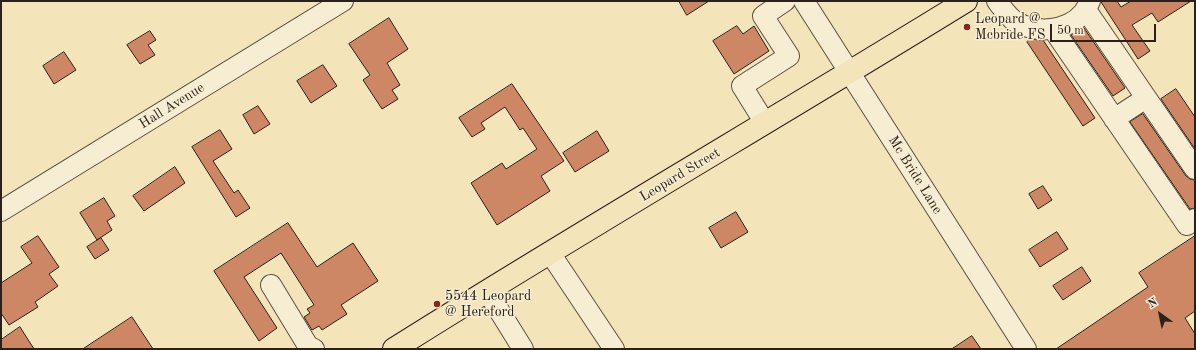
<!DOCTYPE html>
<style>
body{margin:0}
#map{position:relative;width:1196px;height:350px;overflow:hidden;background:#f3e4b9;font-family:"Old Standard TT",serif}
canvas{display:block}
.frame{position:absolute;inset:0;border:2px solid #2c201a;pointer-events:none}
.north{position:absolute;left:1140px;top:294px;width:40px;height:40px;-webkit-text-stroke:3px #f7edd2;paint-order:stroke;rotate:327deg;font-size:11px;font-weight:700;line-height:16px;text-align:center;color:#2c201a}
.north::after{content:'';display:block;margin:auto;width:14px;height:18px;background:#2c201a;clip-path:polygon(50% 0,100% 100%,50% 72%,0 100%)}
.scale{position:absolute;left:1050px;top:24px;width:106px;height:18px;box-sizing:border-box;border:2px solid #2c201a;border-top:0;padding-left:5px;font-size:12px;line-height:14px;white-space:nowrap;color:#2c201a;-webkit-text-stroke:3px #f7edd2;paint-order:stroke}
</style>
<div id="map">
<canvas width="1196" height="350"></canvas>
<div class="frame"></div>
<div class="north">N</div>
<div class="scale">50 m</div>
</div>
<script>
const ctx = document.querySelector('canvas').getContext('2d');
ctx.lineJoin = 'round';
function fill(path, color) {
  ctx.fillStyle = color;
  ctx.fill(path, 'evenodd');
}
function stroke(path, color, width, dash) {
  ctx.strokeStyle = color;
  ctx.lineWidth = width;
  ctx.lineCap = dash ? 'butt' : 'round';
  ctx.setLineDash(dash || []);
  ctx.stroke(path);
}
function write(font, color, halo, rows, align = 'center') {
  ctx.font = font + ' "Old Standard TT",serif';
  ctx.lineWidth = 3;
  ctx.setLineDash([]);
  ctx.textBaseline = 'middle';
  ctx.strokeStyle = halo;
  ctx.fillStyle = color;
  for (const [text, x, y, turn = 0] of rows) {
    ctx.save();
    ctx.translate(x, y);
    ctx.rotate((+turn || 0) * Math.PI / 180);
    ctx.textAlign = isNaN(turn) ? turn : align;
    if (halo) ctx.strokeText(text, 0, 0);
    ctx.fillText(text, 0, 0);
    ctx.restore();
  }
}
const building = new Path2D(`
 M679,1H709L687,15Z
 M1101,1H1117L1121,7L1131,1H1191L1158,22L1152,13L1132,25L1150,51L1138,59L1101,2Z
 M389,18L408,49L387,63L400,85L392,90L398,99L382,109L363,80L370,75L349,44Z
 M737,26L743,34L754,26L769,51L734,74L713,41Z
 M1084,28L1125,88L1113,96L1071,35Z
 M150,31L156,40L148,45L155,55L140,64L127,45Z
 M1030,39L1043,40L1095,118L1083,126L1027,42Z
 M64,52L76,70L54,84L43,66Z
 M323,65L337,86L311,103L297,81Z
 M512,84L564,161L541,176L550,191L497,225L471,183L502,163L506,169L537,149L523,128L520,130L505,107L481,123L485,129L472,137L459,118Z
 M1176,89L1195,117V149L1161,99Z
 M258,106L270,124L254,134L243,115Z
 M1143,114L1186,176L1190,179L1195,180V208L1190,209L1130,122Z
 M220,130L232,149L213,161L234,193L238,190L250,208L236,217L192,147Z
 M597,131L609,151L575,172L563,153Z
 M175,167L185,183L144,211L133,196Z
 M1043,186L1052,200L1038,209L1029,194Z
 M104,198L115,216L107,221L112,230L97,240L80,213Z
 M736,212L748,232L721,248L709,228Z
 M288,223L317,267L353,243L378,281L341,305L347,314L322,330L319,326L312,330L304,317L310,313L307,309L314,305L281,253L244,277L277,328L259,341L214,271Z
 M1057,232L1068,249L1040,267L1029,250Z
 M38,236L59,267L49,274L58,286L35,302L38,307L9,325L1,313V283L32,263L21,247Z
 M1195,236V311L1185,318L1195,334V349H1056L1148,287L1139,273Z
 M101,238L109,250L95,259L87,247Z
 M1082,267L1091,281L1063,300L1053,286Z
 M132,317L153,349H83Z
 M20,327L34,349H1V340Z
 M972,336L981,349H952Z`);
const minor = new Path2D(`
 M804,1L1026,349
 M997,1C1002,8 1008,17 1016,22C1042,36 1079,30 1090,1
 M1086,10L1195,169
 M1053,29L1187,225L1195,219
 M1114,119L1146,98
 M765,123L742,86L789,56L763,16L785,1
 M1,211L343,1
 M550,253L614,349
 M271,285L308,346L314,349
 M487,291L523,349`);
const major = new Path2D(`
 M394,349C583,230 776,118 966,1`);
const markers = [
 [967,27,4,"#8f2418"],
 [437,304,4,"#8f2418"]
];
const poiNames = [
 ["Leopard @",975,19],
 ["Mcbride FS",975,35],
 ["5544 Leopard",445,296],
 ["@ Hereford",445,312]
];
const streetNames = [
 ["Hall Avenue",172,106,-32],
 ["Leopard Street",680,175,-31],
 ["Mc Bride Lane",915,175,58]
];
fill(building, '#ce8765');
stroke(building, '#2c201a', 1);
stroke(minor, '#5e5142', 22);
stroke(major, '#2c201a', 24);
stroke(minor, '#f7edd2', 20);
stroke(major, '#f3e4b9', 22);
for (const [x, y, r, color] of markers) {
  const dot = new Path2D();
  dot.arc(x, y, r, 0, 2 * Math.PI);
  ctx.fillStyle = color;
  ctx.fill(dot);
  stroke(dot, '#f7edd2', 1.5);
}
write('14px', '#2c201a', '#f7edd2', poiNames, 'left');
write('14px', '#2c201a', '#f7edd2', streetNames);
</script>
